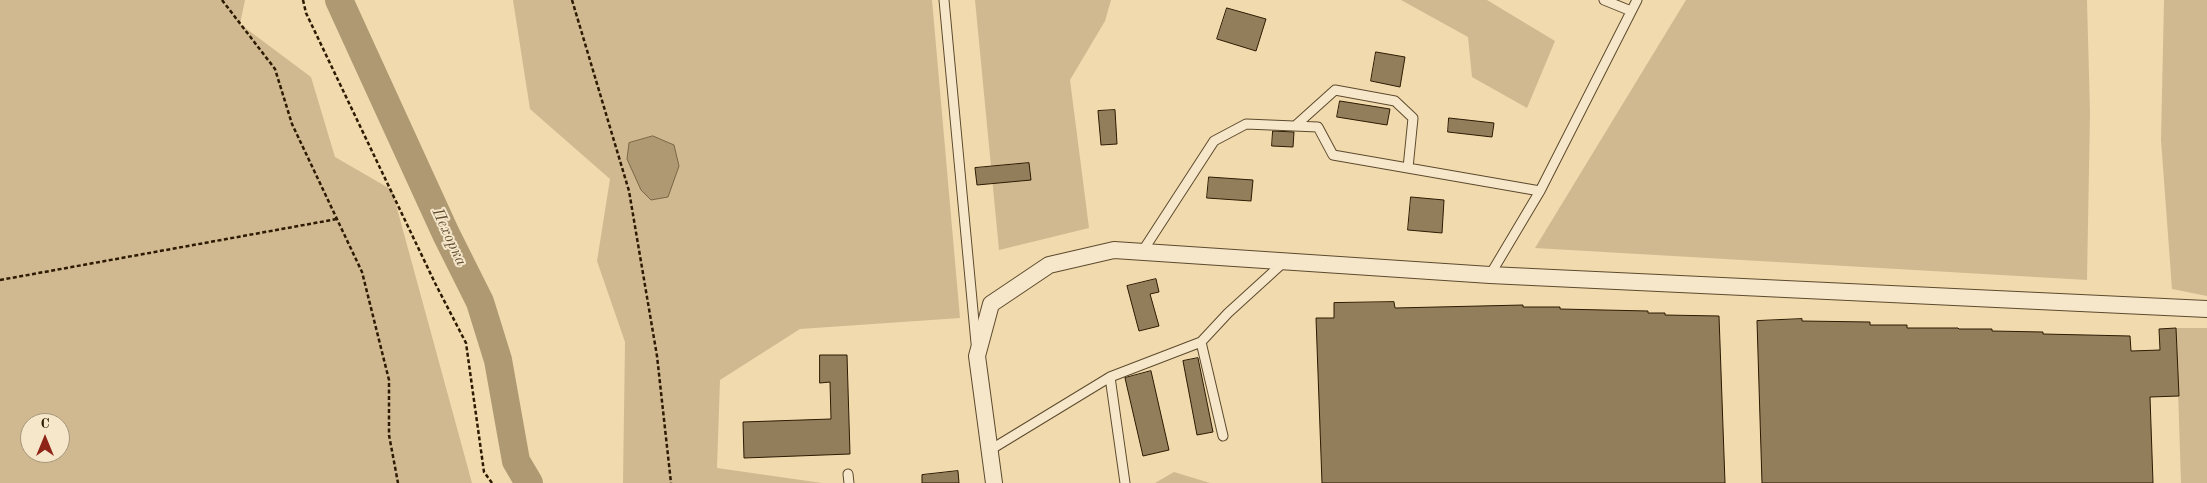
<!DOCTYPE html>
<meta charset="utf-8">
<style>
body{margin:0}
#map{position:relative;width:2207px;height:483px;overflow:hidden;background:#f1daad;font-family:"Old Standard TT",serif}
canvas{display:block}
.north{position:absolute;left:20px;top:413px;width:50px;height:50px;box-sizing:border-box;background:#f6e7ca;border:1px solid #a5957a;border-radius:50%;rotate:0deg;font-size:14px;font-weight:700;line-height:20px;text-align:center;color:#2c1a02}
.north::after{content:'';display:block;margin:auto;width:18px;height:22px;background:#8f2418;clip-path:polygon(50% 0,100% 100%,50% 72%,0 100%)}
</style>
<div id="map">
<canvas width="2207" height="483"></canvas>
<div class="north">С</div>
</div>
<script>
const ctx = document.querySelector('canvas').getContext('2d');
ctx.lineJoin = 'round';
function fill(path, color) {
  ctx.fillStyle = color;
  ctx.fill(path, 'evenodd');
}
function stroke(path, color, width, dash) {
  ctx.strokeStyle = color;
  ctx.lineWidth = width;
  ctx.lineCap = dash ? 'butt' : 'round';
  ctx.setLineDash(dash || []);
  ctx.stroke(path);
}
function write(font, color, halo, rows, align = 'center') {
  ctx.font = font + ' "Old Standard TT",serif';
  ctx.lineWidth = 4;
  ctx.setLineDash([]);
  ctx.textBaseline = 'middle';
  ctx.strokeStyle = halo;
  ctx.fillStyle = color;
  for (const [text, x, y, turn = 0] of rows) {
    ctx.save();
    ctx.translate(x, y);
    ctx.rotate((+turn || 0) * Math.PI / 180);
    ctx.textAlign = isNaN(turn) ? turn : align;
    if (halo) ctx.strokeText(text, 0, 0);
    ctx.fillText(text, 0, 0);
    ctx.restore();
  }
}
const green = new Path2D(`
 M0,0H245L240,24L311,77L335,157L392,190L472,483H0ZM30,423H60V453H30Z
 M513,0H932L960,318L800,329L720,380L717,468L822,483H623L625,342L597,261L610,179L530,109Z
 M975,0H1111L1105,21L1070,80L1089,228L999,250Z
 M1401,0H1487L1555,41L1527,108L1472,77L1468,37Z
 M1686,0H2087L2090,113L2087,280L1535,248Z
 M2164,0H2207V296L2172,289L2161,140Z
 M2176,328H2207V483H2181Z
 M1174,472L1210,483H1155Z`);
const water = new Path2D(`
 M653,136L674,145L679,166L668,197L651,200L641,190L627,159L629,143Z`);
const river = new Path2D(`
 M339,0L446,234L480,302L498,360L516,461L529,483`);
const building = new Path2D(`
 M1227,8L1266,19L1256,51L1217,39Z
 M1376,52L1405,57L1400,87L1371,81Z
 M1340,101L1390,109L1387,125L1337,117Z
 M1115,110L1117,144L1101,145L1098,111Z
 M1449,118L1494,123L1492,137L1448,132Z
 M1273,131L1294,132L1293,147L1272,146Z
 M1029,163L1031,180L977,185L975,168Z
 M1209,177L1253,180L1251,201L1207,198Z
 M1411,197L1444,200L1442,233L1408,230Z
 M1156,279L1159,292L1150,294L1159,326L1139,331L1127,286Z
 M1394,302L1395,308L1523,305V307H1560V309L1648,311V313H1665V315L1719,316L1725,483H1322L1316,318H1334V303Z
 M1802,319V321L1870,322V325H1907V328H1958L1959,329H1992V331L2043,332V334L2130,336L2131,351L2160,350L2159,329L2176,328L2179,396L2150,397L2153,483H1762L1757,321Z
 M820,355H847L850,454L744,458L743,422L831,419L830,382L820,383Z
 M1198,358L1213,432L1197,435L1183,361Z
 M1151,371L1169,450L1143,456L1125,378Z
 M958,471L959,483H922V475Z`);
const path = new Path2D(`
 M222,0L275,69L292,124L362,272L389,380V435L398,483
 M303,0L306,13L435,283L466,343L484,472L492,483
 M572,0L629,191L657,356L671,483
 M0,280L337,219`);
const service = new Path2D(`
 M944,0L976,343
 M1604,0L1631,11
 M1295,126L1335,90L1395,101L1413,118L1408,168
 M1142,252L1214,141L1246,124L1318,127L1333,155L1540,191
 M1490,275L1540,191L1637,0
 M1110,377L1125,483
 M1223,436L1201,342L1228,313L1284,262
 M990,450L1110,377L1201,342
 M848,474L849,483`);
const minor = new Path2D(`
 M994,483L977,356L991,304L1049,265L1114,250L1490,275L2207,309`);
const waterNames = [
 ["Пехорка",449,237,65]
];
fill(green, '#d0b990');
fill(water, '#ae9973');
stroke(water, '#7a6646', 1);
stroke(river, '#ae9973', 28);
fill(building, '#927e5b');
stroke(building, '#2c1a02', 1);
stroke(service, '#5d4a2d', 11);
stroke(minor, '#5d4a2d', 18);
stroke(path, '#2c1a02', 2.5, [4, 2.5]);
stroke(service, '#f6e7ca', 9);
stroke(minor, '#f6e7ca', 16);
write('italic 16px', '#604d2f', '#f6e7ca', waterNames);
</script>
